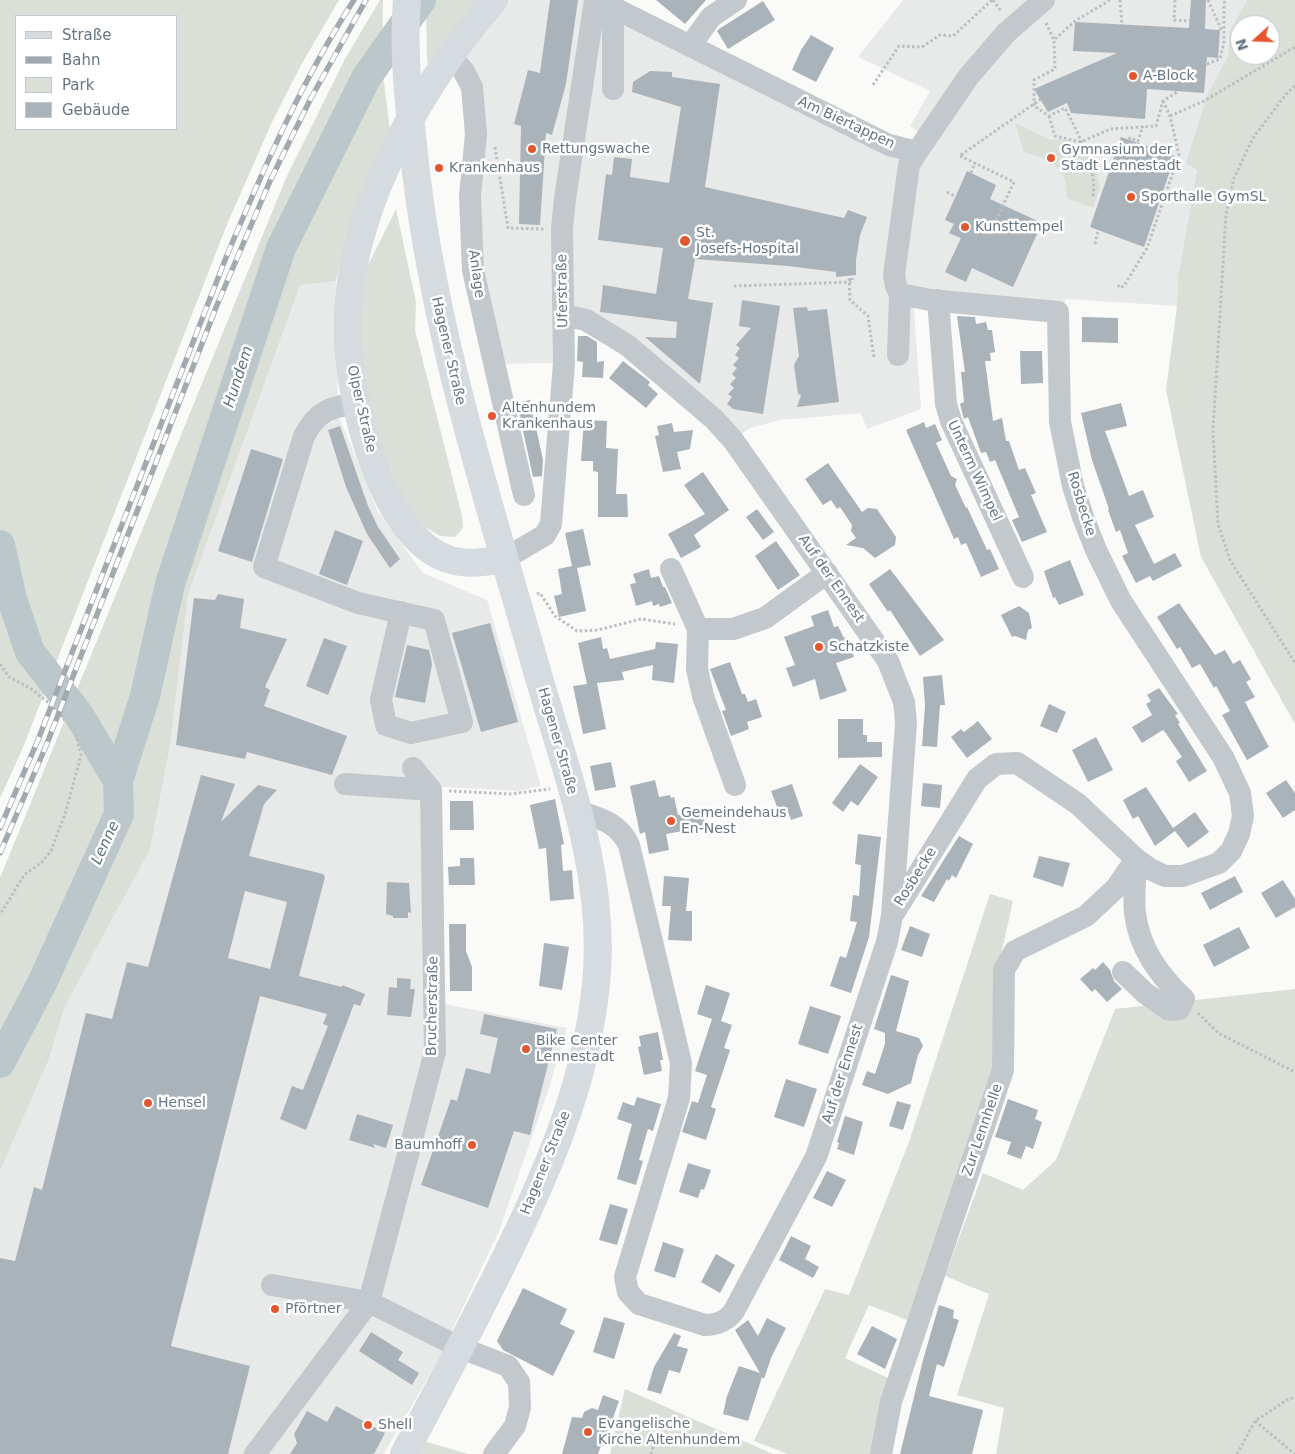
<!DOCTYPE html>
<meta charset="utf-8">
<style>
body{margin:0}
#map{position:relative;width:1295px;height:1454px;overflow:hidden;background:#fafaf8;font-family:"DejaVu Sans",sans-serif}
canvas{display:block}
.legend{position:absolute;left:15px;top:15px;width:162px;height:115px;box-sizing:border-box;background:#fff;border:1px solid #c1c8cd;margin:0;padding:6px 9px;list-style:none;font-size:15px;color:#657683}
.legend li{display:flex;align-items:center;gap:10px;height:25px}
.legend b{width:25px;border:1px solid #c1c8cd}
.north{position:absolute;left:1230px;top:15px;width:50px;height:50px;box-sizing:border-box;background:#fff;border:1px solid #c1c8cd;border-radius:50%;rotate:250deg;font-size:14px;font-weight:700;line-height:20px;text-align:center;color:#657683}
.north::after{content:'';display:block;margin:auto;width:18px;height:22px;background:#e4572e;clip-path:polygon(50% 0,100% 100%,50% 72%,0 100%)}
</style>
<div id="map">
<canvas width="1295" height="1454"></canvas>
<ul class="legend">
<li><b style="height:6px;background:#d6dbdf"></b>Straße</li>
<li><b style="height:6px;background:#a2aab0"></b>Bahn</li>
<li><b style="height:14px;background:#dadfd7"></b>Park</li>
<li><b style="height:14px;background:#aab3b9"></b>Gebäude</li>
</ul>
<div class="north">N</div>
</div>
<script>
const ctx = document.querySelector('canvas').getContext('2d');
ctx.lineJoin = 'round';
function fill(path, color) {
  ctx.fillStyle = color;
  ctx.fill(path, 'evenodd');
}
function stroke(path, color, width, dash) {
  ctx.strokeStyle = color;
  ctx.lineWidth = width;
  ctx.lineCap = dash ? 'butt' : 'round';
  ctx.setLineDash(dash || []);
  ctx.stroke(path);
}
function write(font, color, halo, rows, align = 'center') {
  ctx.font = font + ' "DejaVu Sans",sans-serif';
  ctx.lineWidth = 5;
  ctx.setLineDash([]);
  ctx.textBaseline = 'middle';
  ctx.strokeStyle = halo;
  ctx.fillStyle = color;
  for (const [text, x, y, turn = 0] of rows) {
    ctx.save();
    ctx.translate(x, y);
    ctx.rotate((+turn || 0) * Math.PI / 180);
    ctx.textAlign = isNaN(turn) ? turn : align;
    if (halo) ctx.strokeText(text, 0, 0);
    ctx.fillText(text, 0, 0);
    ctx.restore();
  }
}
const built = new Path2D(`
 M494,0H598L889,145L927,138L910,126L930,91L858,57L903,0H1247L1229,32L1228,56L1208,93L1197,170L1178,277L1177,306L1065,299L1064,305L913,297L921,409L867,429L861,413L780,420L750,428L733,440L627,345L564,316V363L494,364L473,270L472,87L450,57Z
 M336,281L334,331L340,419L378,512L423,573L487,600L541,786L518,791L426,786L429,1001L567,1028L548,1091L499,1231L439,1358L384,1454H0V1171L49,1059L65,1006L150,850L170,746L188,595L300,284Z`);
const green = new Path2D(`
 M0,0H339L301,65L272,122L228,222L22,750L0,798ZM16,16H176V129H16Z
 M380,0H383L382,67L391,139L369,176L346,236L336,281L300,285L188,595L170,746L150,850L65,1006L49,1059L0,1171V878L286,178L346,57Z
 M426,0H480L427,64Z
 M1247,0H1295V724L1201,557L1166,390L1177,306L1178,277L1197,170L1186,163L1208,93L1228,56L1229,32ZM1240,25H1270V55H1240Z
 M1015,123L1051,140L1065,139L1084,147L1095,167L1100,186L1093,208L1067,198C1068,167 1051,159 1024,152Z
 M396,209L416,302L415,330L462,516L463,528L455,537L440,536L419,523L402,497L385,456L364,387L360,321L367,267Z
 M990,894L1013,901L998,968L997,1070L907,1320L869,1305L845,1358L890,1379L873,1454H788L754,1441L825,1289L849,1295L909,1142Z
 M1295,989V1454H996L1004,1408L957,1395L989,1294L945,1276L983,1173L1023,1190L1056,1160L1115,1009Z
 M625,1389L773,1454H610Z
 M424,1441L468,1454H417Z`);
const river = new Path2D(`
 M0,545L12,599L30,652L79,715L118,781L119,814L42,983L0,1063
 M118,781L145,696L170,584L281,248L366,78L421,0`);
const building = new Path2D(`
 M550,0H578L566,84L552,135L546,133L540,225L519,224L521,126L514,124L528,70L540,73Z
 M656,0H706L685,24Z
 M1191,0H1206L1205,29L1220,30L1218,58L1207,57L1204,93L1147,89L1145,119L1071,113L1067,103L1048,112L1034,89L1117,53L1073,51L1075,22L1189,28Z
 M763,1L775,20L728,49L717,31L719,29Z
 M811,35L834,48L816,82L792,70L801,50Z
 M650,71L672,72V77L720,84L705,187L844,218L848,210L867,217L860,235L856,260V275L836,277V272L788,266L695,259L688,299L713,303L700,384L645,337L676,338L677,322L600,312L603,285L656,294L663,248L598,240L606,174L612,175L614,157L632,159L630,177L669,183L681,107L632,92L633,82Z
 M1121,137L1175,156L1144,247L1090,227Z
 M967,171L996,185L990,199L1042,223L1013,287L972,268L966,282L945,272L961,238L949,233L954,224L945,220Z
 M742,300L780,306L763,414L733,409L727,404L732,397L728,394L734,388L730,384L736,378L732,374L737,368L733,365L739,358L735,355L740,348L736,345L751,328L739,326Z
 M807,307L808,311L827,309L839,402L797,407L801,395L798,394L794,365L799,356L793,308Z
 M957,316L975,317L976,324L986,322L988,330H992L995,352L990,353L991,361H985L993,421L1002,418L1006,441H1009L1019,470L1025,468L1036,493L1031,495L1047,532L1022,542L1012,520L1019,517L995,460L990,462L986,452L981,453L968,417L964,419L960,404L964,402L961,372H965Z
 M1082,317L1118,318V343L1082,342Z
 M578,336H587L597,342V362L604,361L603,378L582,377L583,362L577,361Z
 M1020,351H1042L1043,383L1021,384Z
 M623,361L650,382L648,385L658,394L646,408L609,378Z
 M530,400L543,460L542,476L533,477L517,403Z
 M1121,403L1127,426L1105,431L1129,496L1143,490L1154,517L1135,525L1154,564L1175,553L1182,566L1153,581L1150,576L1136,583L1122,556L1128,553L1120,530L1116,532L1108,510L1109,509L1092,460L1081,413Z
 M584,420L607,421L606,448L618,449L616,494H627L628,517H598V472L593,471V461H581Z
 M924,422L926,428L935,424L942,440L936,443L951,476L957,479L955,485L966,508L967,507L987,550L990,549L999,569L981,577L966,543L961,545L958,537L954,539L906,430Z
 M672,423L674,432L693,430L690,449L677,452L681,469L663,472L655,436L659,435L657,426Z
 M340,426L368,506L378,527L400,559L390,568L367,534L346,487L328,430Z
 M251,449L283,459L252,562L218,551Z
 M828,463L862,512L868,508L877,509L896,537L895,545L875,558L863,548L846,545L856,538L851,531L852,525L840,507L837,509L831,500L823,505L805,479Z
 M703,472L729,510L694,535L701,547L681,558L668,534L705,514L684,485Z
 M757,509L774,532L763,540L746,517Z
 M583,529L591,565L577,568L586,611L559,617L554,596L562,594L558,569L572,566L565,533Z
 M335,530L363,541L347,585L319,574Z
 M776,541L800,575L778,590L755,556Z
 M1070,560L1084,595L1059,605L1055,597L1053,598L1044,571Z
 M649,569L651,578L659,576L663,587H665L672,603L660,607L659,604L653,606L652,601L636,606L630,584L636,583L633,574Z
 M890,569L944,640L920,656L890,610L888,612L869,584Z
 M218,594L244,599L240,628L287,639L265,687L270,690L264,706L347,736L332,775L247,752L245,759L176,745L194,598L215,600Z
 M1179,603L1215,655L1225,650L1233,664L1240,660L1251,679L1246,682L1255,697L1245,702L1269,747L1247,760L1222,715L1230,711L1216,686L1214,688L1200,664L1192,668L1180,647L1177,649L1157,617Z
 M1019,606L1029,613L1032,628L1028,630L1026,640L1015,636L1012,637L1001,615Z
 M828,610L834,627L838,626L844,638L847,637L854,657L836,663L847,691L820,700L815,679L793,687L786,668L795,665L784,637L814,626L811,616Z
 M490,623L518,722L481,732L452,633Z
 M601,637L603,649L607,648L610,659L655,649L656,642L678,644L674,683L652,680L653,665L622,672L624,680L597,683L606,729L583,734L573,686L587,684L578,643Z
 M324,638L347,646L328,695L306,686Z
 M407,645L429,650L432,664L425,703L395,697Z
 M730,662L742,694H745L748,702L756,699L762,717L747,722L749,729L731,736L722,711L726,710L710,669Z
 M942,675L945,705H940L937,747L922,746L925,706L923,677Z
 M1159,688L1178,714L1175,715L1180,723L1178,724L1207,771L1189,782L1176,761L1182,757L1165,732L1163,730L1142,743L1132,727L1152,715L1146,704L1151,701L1147,695Z
 M1049,704L1066,712L1057,733L1040,726Z
 M838,719H863V735H867V742H882V757L838,758Z
 M978,721L992,739L967,758L951,737L961,729L964,732Z
 M1096,737L1113,770L1088,782L1072,750Z
 M611,762L616,787L595,791L590,766Z
 M860,764L878,777L858,806L851,801L843,812L832,803Z
 M201,775L235,784L221,822L258,785L277,790L264,804L249,856L323,874L325,877L299,976L342,987V985L365,994L360,1006L354,1004L306,1130L280,1119L292,1086L303,1090L328,1026L323,1024L327,1014L260,996L171,1346L250,1366L228,1454H0V1258L15,1261L34,1187L42,1190L86,1013L112,1019L127,962L148,967ZM245,891L287,902L270,969L228,958Z
 M655,780L659,797L670,795L671,798L674,797L678,815L702,811L706,827L666,834L669,850L649,854L645,832L640,834L630,786Z
 M1286,780L1295,793V810L1283,818L1266,793Z
 M923,783L942,785L940,808L921,806Z
 M792,784L803,816L791,820L788,812L780,815L771,791Z
 M1146,787L1173,828L1195,812L1209,832L1188,848L1175,831L1155,846L1138,816L1133,819L1123,800Z
 M555,799L564,844L561,845L563,871L572,870L574,899L550,901L546,848L539,849L530,805Z
 M450,801H473L474,830H450Z
 M858,834L881,837L869,937L851,993L830,986L840,956L846,958L857,922L850,921L853,895L859,896L861,865L855,864Z
 M959,836L973,844L956,878L952,875L949,881L947,879L934,902L921,896Z
 M1039,856L1070,863L1063,887L1033,877Z
 M460,858H474L475,885H449L448,867L460,866Z
 M664,876L689,878L686,911H692V941L668,940L671,906H662Z
 M1235,876L1243,892L1210,910L1201,893Z
 M1283,880L1295,899V907L1276,918L1261,893Z
 M387,882L409,883L411,913L408,912V918H393V916L386,914Z
 M449,924H466V951L472,967V991H450Z
 M910,926L930,934L922,957L901,950Z
 M1239,927L1250,948L1214,967L1203,945Z
 M544,943L569,947L562,990L539,986Z
 M1103,962L1110,970L1114,981L1122,989L1107,1002L1095,989L1092,992L1080,979L1093,968L1095,970Z
 M891,975L909,981L896,1031L919,1038L923,1046L918,1055L911,1083L888,1094L862,1085L867,1071L875,1074L885,1044V1033L874,1029Z
 M397,978L411,979L410,989H415L411,1017L387,1015L389,987L397,988Z
 M706,985L730,993L721,1021L732,1025L724,1048L730,1050L711,1107L716,1109L706,1140L682,1132L692,1101L698,1103L707,1075L695,1071L712,1019L697,1014Z
 M810,1006L841,1016L828,1054L798,1044Z
 M484,1014L557,1029L530,1135L514,1131L488,1208L421,1185L451,1099L457,1101L466,1068L490,1074L498,1038L480,1034Z
 M658,1032L663,1060H660L662,1071L644,1075L638,1047L641,1046L639,1036Z
 M786,1079L817,1089L804,1127L774,1117Z
 M637,1097L661,1104L653,1131L648,1129L639,1160L643,1161L636,1185L617,1179L632,1124L617,1119L623,1102L634,1106Z
 M1008,1099L1038,1110L1035,1119L1042,1122L1033,1149L1026,1146L1021,1159L1007,1154L1011,1142L995,1137Z
 M897,1101L911,1105L903,1130L889,1126Z
 M357,1114L393,1125L386,1148L373,1144L375,1148L349,1140Z
 M845,1116L863,1122L854,1155L837,1149L839,1143L837,1142Z
 M688,1163L711,1170L704,1190L701,1189L698,1198L679,1192Z
 M827,1171L846,1180L832,1207L813,1198Z
 M610,1204L628,1209L617,1245L599,1240Z
 M791,1236L811,1246L805,1259L819,1267L813,1278L779,1260Z
 M663,1242L684,1249L675,1278L654,1271Z
 M716,1254L735,1265L720,1293L701,1282Z
 M523,1288L567,1309L560,1324L575,1331L553,1376L503,1350L497,1341Z
 M939,1305L954,1310L953,1318L959,1320L944,1367L937,1364L929,1396L983,1410L972,1454H900L923,1360Z
 M604,1317L625,1323L614,1359L593,1352Z
 M767,1318L786,1328L771,1358L764,1379L762,1377L748,1421L723,1414L727,1396L739,1366L760,1373L735,1330L748,1320L758,1336Z
 M872,1326L897,1339L885,1369L857,1354Z
 M371,1332L403,1352L398,1360L419,1373L412,1385L359,1351Z
 M674,1333L681,1336L677,1346L688,1349L680,1373L669,1370L661,1394L647,1390L654,1367Z
 M603,1395L619,1401L603,1446H601L598,1454H562L572,1417L582,1418L584,1412L592,1408L598,1410Z
 M336,1406L385,1433L374,1454H290L297,1443L294,1434L307,1411L327,1422Z`);
const path = new Path2D(`
 M993,0L1001,11
 M1120,0L1122,25
 M1175,0L1174,20L1190,21
 M1208,0L1222,31
 M1046,23L1054,40
 M1207,64L1220,59L1224,42V3L1227,0
 M873,85L899,46L922,47L940,35L953,36L992,0
 M1295,86L1287,93L1253,138L1234,178L1226,214L1213,431L1218,524L1230,560L1295,663
 M1049,116L1055,136L1081,142L1110,129L1156,126L1163,101L1177,92
 M1170,116L1204,101L1295,47
 M1129,140L1130,138L1138,141L1143,126
 M495,147L508,228L545,229
 M961,155L1041,99
 M960,156L1014,182L989,235
 M971,173L975,163
 M947,192L955,196
 M1093,196C1098,170 1077,131 1065,108L1049,116L1034,106V80L1055,69L1054,40L1075,21L1110,0
 M1095,244L1098,231
 M849,278L850,300L868,316L874,358
 M1118,285L1120,288L1124,286L1147,248L1179,155L1170,116L1163,101
 M734,286L852,282V278
 M537,594L540,593L555,616L577,631L598,630L641,619L675,624
 M0,664L9,677L30,688L49,703L75,731L81,755L66,811L51,851L42,862L24,875L0,915
 M449,791L510,794L550,789
 M1198,1013L1218,1033L1295,1072
 M1255,1421L1295,1454
 M651,1454L658,1431
 M1237,1454L1255,1421L1287,1400L1295,1397`);
const minor = new Path2D(`
 M598,0L889,145L917,152L969,76L1006,33L1044,0
 M613,8V89
 M690,46L711,17L736,0
 M450,57L463,70L472,87L476,134L470,196L473,270L524,495
 M938,300L946,404L951,421L1023,577
 M564,315L586,320L627,345L714,419L733,440L888,661L904,702L906,723L892,916L887,942L816,1157L734,1311C728,1320 717,1325 705,1325L639,1304L628,1292L625,1277L679,1098L681,1063L629,845C618,822 599,818 577,811
 M898,355L900,294
 M357,403C329,408 318,410 304,436L264,567L358,603L434,620L462,722L411,733L386,725L381,700L401,612
 M504,559L545,535L551,524L564,363L562,229L565,199L595,0
 M671,569L698,629L697,669L703,696L735,785
 M698,629H733L765,618L827,573
 M345,784L431,790
 M894,913L977,779L996,764L1017,763L1078,804L1136,859L1150,869L1165,876H1183L1219,863L1231,851L1239,834L1243,816L1240,793L1223,757L1121,601L1096,550L1083,517L1073,486L1060,422L1058,312L930,300L900,294L896,286L894,275L909,165L917,152
 M1123,972L1145,993L1169,1010L1179,1009L1184,999C1159,975 1139,948 1135,913C1133,896 1136,876 1136,859
 M272,1285L369,1302L461,1348L508,1366L519,1382L520,1407L515,1426L494,1454
 M255,1454L369,1302L435,1052L431,790L413,768
 M881,1454L891,1402L1003,1070L1004,970L1015,951L1086,916L1116,888L1136,859`);
const major = new Path2D(`
 M494,0C440,62 386,149 363,228C352,263 347,302 348,339C350,402 381,533 445,558C465,566 484,562 504,559
 M404,1454C436,1394 468,1333 499,1271C544,1180 586,1087 596,984C607,880 568,777 539,678C489,502 431,328 413,145C408,96 403,49 407,0`);
const rail = new Path2D(`
 M0,828L38,740L227,255C264,168 302,80 354,0
 M0,853L46,746L217,305L270,181L311,98L366,0`);
const markers = [
 [1133,76,5,"#e4572e"],
 [532,149,5,"#e4572e"],
 [1051,158,5,"#e4572e"],
 [439,168,5,"#e4572e"],
 [1131,197,5,"#e4572e"],
 [965,227,5,"#e4572e"],
 [685,241,6,"#e4572e"],
 [492,416,5,"#e4572e"],
 [819,647,5,"#e4572e"],
 [671,821,5,"#e4572e"],
 [526,1049,5,"#e4572e"],
 [148,1103,5,"#e4572e"],
 [472,1145,5,"#e4572e"],
 [275,1309,5,"#e4572e"],
 [368,1425,5,"#e4572e"],
 [588,1432,5,"#e4572e"]
];
const poiNames = [
 ["A-Block",1143,76],
 ["Rettungswache",542,149],
 ["Gymnasium der",1061,150],
 ["Stadt Lennestadt",1061,166],
 ["Krankenhaus",449,168],
 ["Sporthalle GymSL",1141,197],
 ["Kunsttempel",975,227],
 ["St.",696,233],
 ["Josefs-Hospital",696,249],
 ["Altenhundem",502,408],
 ["Krankenhaus",502,424],
 ["Schatzkiste",829,647],
 ["Gemeindehaus",681,813],
 ["En-Nest",681,829],
 ["Bike Center",536,1041],
 ["Lennestadt",536,1057],
 ["Hensel",158,1103],
 ["Baumhoff",462,1145,"right"],
 ["Pförtner",285,1309],
 ["Evangelische",598,1424],
 ["Kirche Altenhundem",598,1440],
 ["Shell",378,1425]
];
const streetNames = [
 ["Am Biertappen",846,123,25],
 ["Anlage",476,274,82],
 ["Uferstraße",563,291,-91],
 ["Hagener Straße",448,351,77],
 ["Olper Straße",361,409,77],
 ["Unterm Wimpel",974,471,65],
 ["Rosbecke",1081,504,73],
 ["Auf der Ennest",831,579,55],
 ["Hagener Straße",557,741,74],
 ["Rosbecke",916,877,-58],
 ["Brucherstraße",433,1006,-89],
 ["Auf der Ennest",843,1074,-72],
 ["Zur Lennhelle",983,1130,-71],
 ["Hagener Straße",546,1163,-68]
];
const waterNames = [
 ["Hundem",239,377,-72],
 ["Lenne",106,843,-65]
];
fill(built, '#e8e9e9');
fill(green, '#dadfd7');
stroke(river, '#bbc7cb', 30);
fill(building, '#aab3b9');
stroke(path, '#bbbfc2', 3, [2.5, 2.5]);
stroke(minor, '#c3c8cc', 22);
stroke(major, '#d6dbdf', 28);
stroke(rail, '#a2aab0', 5.5);
stroke(rail, '#fff', 4, [11]);
for (const [x, y, r, color] of markers) {
  const dot = new Path2D();
  dot.arc(x, y, r, 0, 2 * Math.PI);
  ctx.fillStyle = color;
  ctx.fill(dot);
  stroke(dot, '#fff', 2);
}
write('14px', '#657683', '#fff', poiNames, 'left');
write('14px', '#657683', '#fff', streetNames);
write('italic 15px', '#60757c', '#fff', waterNames);
</script>
